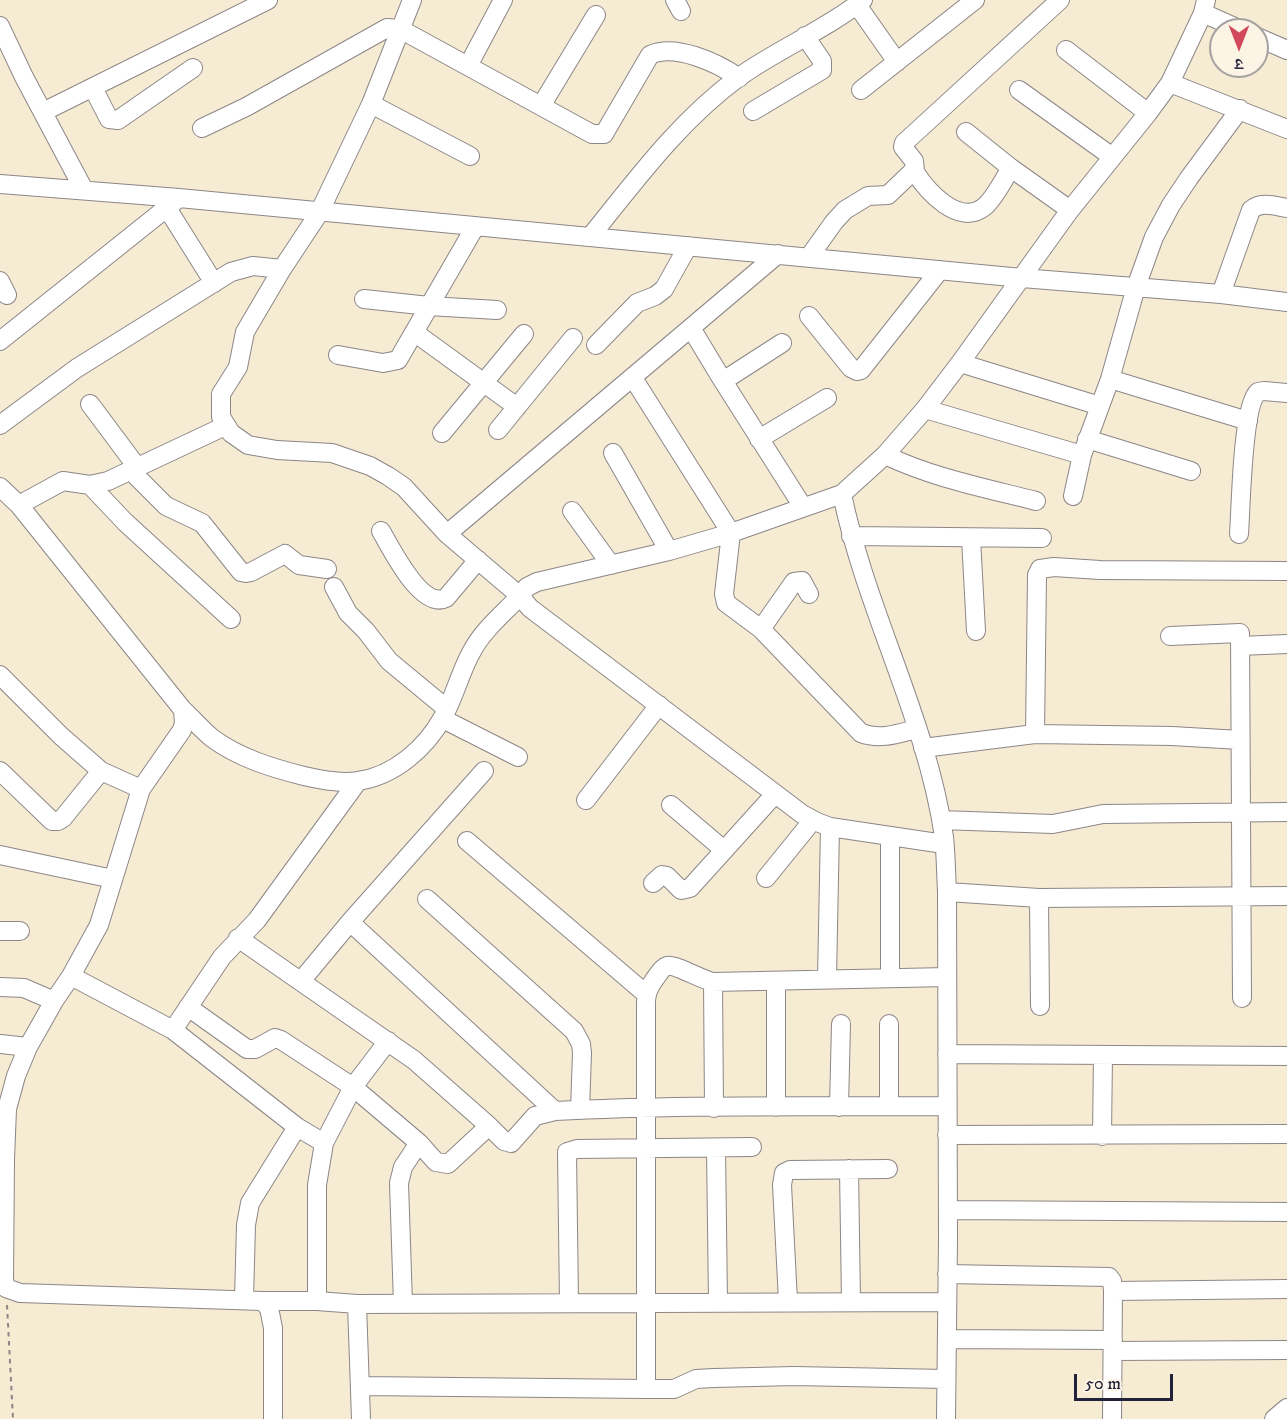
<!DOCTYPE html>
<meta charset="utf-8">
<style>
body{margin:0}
#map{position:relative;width:1287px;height:1419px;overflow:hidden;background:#f6ebd3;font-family:"IM FELL DW Pica","Noto Serif Devanagari",serif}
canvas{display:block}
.north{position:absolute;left:1209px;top:18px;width:60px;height:60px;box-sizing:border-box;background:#fcf5e5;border:2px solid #a5a1a1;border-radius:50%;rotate:180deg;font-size:16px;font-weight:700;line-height:24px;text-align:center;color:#22223b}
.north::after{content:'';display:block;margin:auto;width:21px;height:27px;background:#d1495b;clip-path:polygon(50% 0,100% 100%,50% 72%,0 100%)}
.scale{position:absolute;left:1074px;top:1374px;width:99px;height:27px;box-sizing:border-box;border:3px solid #22223b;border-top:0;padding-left:8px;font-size:18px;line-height:21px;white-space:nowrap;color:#22223b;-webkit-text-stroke:4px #fcf5e5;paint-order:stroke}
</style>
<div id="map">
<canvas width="1287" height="1419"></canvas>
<div class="north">उ</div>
<div class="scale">50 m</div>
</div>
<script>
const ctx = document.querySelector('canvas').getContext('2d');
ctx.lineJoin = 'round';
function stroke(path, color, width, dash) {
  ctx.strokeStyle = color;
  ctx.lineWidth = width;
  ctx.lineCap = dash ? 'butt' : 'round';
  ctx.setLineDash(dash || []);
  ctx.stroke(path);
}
const path = new Path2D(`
 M7,1305L13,1419`);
const minor = new Path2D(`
 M675,0L681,11
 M857,5L897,62
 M1203,13L1241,30
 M0,26L24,77L84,190
 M1257,37L1287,50
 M1066,50L1148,113
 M468,66L503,0
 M1170,83L1287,129
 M93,88L109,119L118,120L193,68
 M861,90L975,0
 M1019,90L1111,156
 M371,104L470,156
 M541,106L596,15
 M753,111L822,70V61L805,36
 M43,112L268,0
 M202,128L246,107L387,28L400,29L592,134H604L650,55C675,43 718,63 739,78
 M966,132L1011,168
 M915,172L914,161L903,147L904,143L1060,0
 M0,184L179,198L1022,278L1221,294L1287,302
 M167,208L214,283
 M590,237C636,180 679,121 739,77C778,49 825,30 863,0
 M809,257L834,222L845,210L868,196L888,195L912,172H915C927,191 959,227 984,207C995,198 1003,180 1011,168L1070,210
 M0,281L7,295
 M1221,294L1251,210C1261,201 1275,206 1287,208
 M364,299L429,306L497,310
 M809,316L851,368L857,371L861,370L940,270
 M691,328L723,381L803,507
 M414,332L517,407
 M0,341L179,198
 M596,345L637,303L655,296L664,289L688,246
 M338,355L383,363L398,360L475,227
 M960,363L1100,406
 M633,378L731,533L724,594L726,603L761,629L861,733C880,740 897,734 916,729
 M1110,379L1248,421
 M723,381L782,343
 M90,404L137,467
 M925,409L1082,455
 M0,425L77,368L231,272L253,266L282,269
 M498,430L573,338
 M442,433L524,334
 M759,439L827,398
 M1087,439L1191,471
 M613,453L669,551
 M885,455C933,478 985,488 1036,501
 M130,470L166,506L202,523L241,572L246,573L251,572L285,554L299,565L327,569
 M90,485L125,522L231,619
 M0,487L19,505L183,710C193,719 202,730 212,738C239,758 272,768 304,776C321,780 341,784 358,781C394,776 426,748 443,717C455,696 460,672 472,651C483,630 504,613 520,596L447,534L404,487L388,476L370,466L332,453L277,450L248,445L231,433L221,417V394L238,367L245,332L282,269L319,213L371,104L412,0
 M842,494C866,611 927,719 944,837C946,855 946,874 947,892L948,1239L946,1419
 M1073,496L1082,455L1110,379L1136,287L1154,237L1171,205L1189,178L1240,109
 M19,505L63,481L90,485L108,481L225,426
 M572,511L611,565
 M381,531C391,548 421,610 446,598L478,560
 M447,534L778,254
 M1239,534C1241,508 1242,406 1258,392L1264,391L1287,393
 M851,536L1042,538
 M971,538L976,631
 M334,587L348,613L366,631L389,661L447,709
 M761,629L794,582L802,581L809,594
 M1170,636L1240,633L1242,998
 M1240,646L1287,644
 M0,675L61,736L101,771
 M183,710L184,723L182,730L141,789L99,925L71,976L54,1001L28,1047L16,1076L7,1109L5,1159L4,1280L6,1288L20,1293L262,1301L269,1308L273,1328V1419
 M443,719L518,757
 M1035,734L1037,575L1040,569L1054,567L1100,570L1287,571
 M923,748L1035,734L1172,736L1240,740
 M0,771L52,821H58L63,818L101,771L141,789
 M586,800L659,705
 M671,805L724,850
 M941,820L1053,824L1103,814L1287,812
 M890,837V978
 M467,841L646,994
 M944,844L830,827L817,822L802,814L530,608L520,596L527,587L537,582L669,551L731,533L842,494L885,455L925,409L960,363L1070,210L1148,113L1170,83L1203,13L1206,0
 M0,855L113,879
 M766,878L813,820
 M653,883L662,875L667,876L681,890L690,888L775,794
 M947,892L1039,898L1287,896
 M1039,898L1040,1006
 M427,899L574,1031L581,1044L582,1053L580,1110
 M350,922L555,1111C685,1104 816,1107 947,1106
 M0,931H20
 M238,938L414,1060L489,1126L448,1164L436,1162L419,1143L403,1167L399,1183L403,1304
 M71,976L173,1030L222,957L257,920L358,781
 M827,979L830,827
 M301,981L350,922L484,771
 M776,981V1107
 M713,982L714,1108
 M0,987L24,988L54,1001
 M188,1007L247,1049H255L275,1038L281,1040L353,1087L388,1041
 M173,1030L297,1127L324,1143L353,1087L419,1143
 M0,1044L28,1047
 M947,1054L1287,1056
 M889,1106V1024
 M839,1107L841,1024
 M489,1126L504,1141L511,1143L535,1116L555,1111
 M947,1135L1287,1134
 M1102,1136L1103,1055
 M716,1148L718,1302
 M849,1169L851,1302
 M948,1210L1287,1212
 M947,1274L1109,1277L1112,1281L1113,1291L1112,1419
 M1113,1291L1287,1289
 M244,1299L246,1225L250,1203L297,1127
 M262,1301H317L357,1304L947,1302
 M317,1301V1185L324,1143
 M788,1301L782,1185L784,1173L790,1170L888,1169
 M569,1303L567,1152L577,1149L752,1147
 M357,1304L361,1419
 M947,1339L1113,1340
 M1113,1351L1287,1350
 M361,1386L646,1389H674L696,1379L714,1378L794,1376L946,1379
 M646,1389V1002C646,993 649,987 654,980C658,975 661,968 667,966C675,964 702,980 713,982L947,977
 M1274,1419L1287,1408`);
stroke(minor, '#8c8687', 20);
stroke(path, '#8c8687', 2, [4.5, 4.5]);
stroke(minor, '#fff', 18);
</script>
